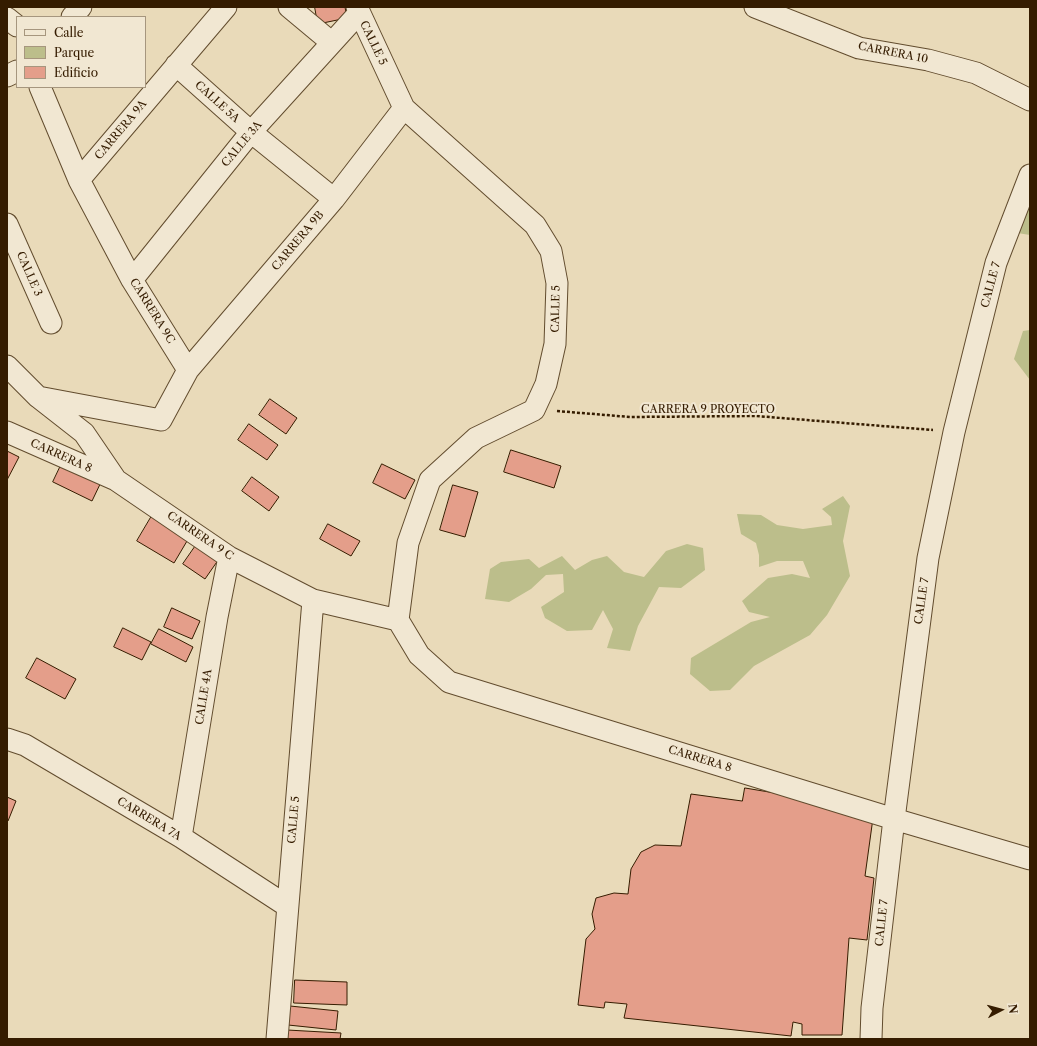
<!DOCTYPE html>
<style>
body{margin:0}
#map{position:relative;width:1037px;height:1046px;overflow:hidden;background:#e9dab9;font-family:"Libre Caslon Text",serif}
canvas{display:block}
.frame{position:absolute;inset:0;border:8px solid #351c00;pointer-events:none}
.legend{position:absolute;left:16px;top:16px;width:130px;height:72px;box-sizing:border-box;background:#f1e7d2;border:1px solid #a6967e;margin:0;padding:5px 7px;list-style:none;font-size:12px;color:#351c00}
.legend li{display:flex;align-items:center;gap:8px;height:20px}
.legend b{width:20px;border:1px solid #a6967e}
.north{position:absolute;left:981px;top:990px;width:40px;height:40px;-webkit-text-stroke:3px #f1e7d2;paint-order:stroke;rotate:84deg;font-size:11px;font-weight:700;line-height:16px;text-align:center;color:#351c00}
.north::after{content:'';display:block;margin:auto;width:14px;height:18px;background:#351c00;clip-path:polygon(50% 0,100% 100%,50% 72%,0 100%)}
</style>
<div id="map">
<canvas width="1037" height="1046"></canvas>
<div class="frame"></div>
<ul class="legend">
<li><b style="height:5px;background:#f1e7d2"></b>Calle</li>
<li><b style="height:11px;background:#bcbe8b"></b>Parque</li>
<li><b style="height:11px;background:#e49e8a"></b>Edificio</li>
</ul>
<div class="north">N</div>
</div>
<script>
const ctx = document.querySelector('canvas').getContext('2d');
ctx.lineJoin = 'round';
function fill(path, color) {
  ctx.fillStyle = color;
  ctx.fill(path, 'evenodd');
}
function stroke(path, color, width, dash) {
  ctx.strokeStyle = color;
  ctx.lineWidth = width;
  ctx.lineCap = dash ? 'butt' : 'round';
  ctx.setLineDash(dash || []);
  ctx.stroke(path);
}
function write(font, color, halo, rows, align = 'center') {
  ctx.font = font + ' "Libre Caslon Text",serif';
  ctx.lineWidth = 4;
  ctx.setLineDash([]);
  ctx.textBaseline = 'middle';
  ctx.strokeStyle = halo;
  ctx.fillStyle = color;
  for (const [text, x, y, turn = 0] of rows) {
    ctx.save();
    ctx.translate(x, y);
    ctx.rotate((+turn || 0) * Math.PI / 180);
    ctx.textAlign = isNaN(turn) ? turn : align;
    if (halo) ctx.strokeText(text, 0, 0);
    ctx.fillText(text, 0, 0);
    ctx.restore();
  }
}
const green = new Path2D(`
 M1030,189V235L1011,232Z
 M1030,330V380L1014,359L1023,331Z
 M843,496L850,506L843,541L850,576L827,615L810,635L754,666L730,690L710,691L690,674L691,658L751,622L770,617L749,612L742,601L768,578L792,574L810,578L803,561H777L759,567V555L756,543L741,534L737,514L761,515L777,525L803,529L832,525L831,517L822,509Z
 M687,544L703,548L705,570L681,588L659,587L638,626L630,651L607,648L613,629L603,610L592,630L567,631L545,618L541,607L564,592L563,574L546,575L531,589L509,602L485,599L490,569L501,562L529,559L539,568L562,556L575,570L592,560L607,556L624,572L644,577L666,551Z`);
const building = new Path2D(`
 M315,7H345L347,18L318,24Z
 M270,399L297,418L286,434L259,415Z
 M249,424L278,445L267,460L238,440Z
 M511,450L561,466L554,488L504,472Z
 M7,451L19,457L7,480Z
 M64,459L103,478L92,501L53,482Z
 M382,464L415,480L405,499L373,483Z
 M252,477L279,497L269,511L242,491Z
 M453,485L478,492L465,537L440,530Z
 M153,514L190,536L174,563L137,541Z
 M328,524L360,541L351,556L320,539Z
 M199,541L221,556L205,579L183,564Z
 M172,608L200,621L192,639L164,627Z
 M123,628L151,642L142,660L114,647Z
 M159,629L193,647L186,662L151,644Z
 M37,658L76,679L65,699L26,678Z
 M745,788L775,793L873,818L865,876L874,878L867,940L849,938L842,1035H802V1024L793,1022L791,1036L624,1018L627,1004L605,1002L604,1008L578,1005L586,939L595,929L592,914L596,898L614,893L628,894L631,869L641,852L655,845L681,846L691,794L742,801Z
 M7,797L16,801L8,821H7Z
 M295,980L347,982V1005L294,1003Z
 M290,1006L338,1011L336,1030L288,1025Z
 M287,1030L341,1033L340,1039H287Z`);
const path = new Path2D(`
 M557,411L630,417L756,416L933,430`);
const minor = new Path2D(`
 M289,7L331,42
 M357,7L404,108L535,225L551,251L557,283L555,344L546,384L534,410L476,438L430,480L408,543L398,620
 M755,7L859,48L928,60L976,73L1030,100
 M72,17L81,7
 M7,18L17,26
 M176,65L251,132L334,199
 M7,76L17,71
 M79,180L226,7
 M7,224L51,323
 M132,280L251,132L359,13
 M7,366L38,397L84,433L116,480L229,557L313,600L398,620
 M188,370L334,199L404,108
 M38,397L161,420L188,370L132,280L79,180L40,87
 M7,432L116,480
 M398,620L419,655L449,682L894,819L1030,859
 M7,739L25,745L181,837L287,906
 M181,837L217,617L229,557
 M277,1039L313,600
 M871,1039L872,1008L894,819L928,558L954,432L996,263L1030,175`);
const streetNames = [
 ["CALLE 5",373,43,64],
 ["CARRERA 10",893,53,11],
 ["CALLE 5A",217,102,42],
 ["CARRERA 9A",121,130,-50],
 ["CALLE 3A",242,144,-50],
 ["CARRERA 9B",298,241,-50],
 ["CALLE 3",29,274,66],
 ["CALLE 7",991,285,-75],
 ["CALLE 5",556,309,-89],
 ["CARRERA 9C",152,311,58],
 ["CARRERA 9 PROYECTO",708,410],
 ["CARRERA 8",61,456,24],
 ["CARRERA 9 C",200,536,34],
 ["CALLE 7",922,601,-82],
 ["CALLE 4A",204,697,-81],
 ["CARRERA 8",700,759,17],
 ["CARRERA 7A",149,819,31],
 ["CALLE 5",294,820,-85],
 ["CALLE 7",882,923,-84]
];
fill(green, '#bcbe8b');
fill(building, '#e49e8a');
stroke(building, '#351c00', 1);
stroke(minor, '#624c2e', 23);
stroke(path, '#351c00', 2.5, [3, 2]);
stroke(minor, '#f1e7d2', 21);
write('11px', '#351c00', '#f1e7d2', streetNames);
</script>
